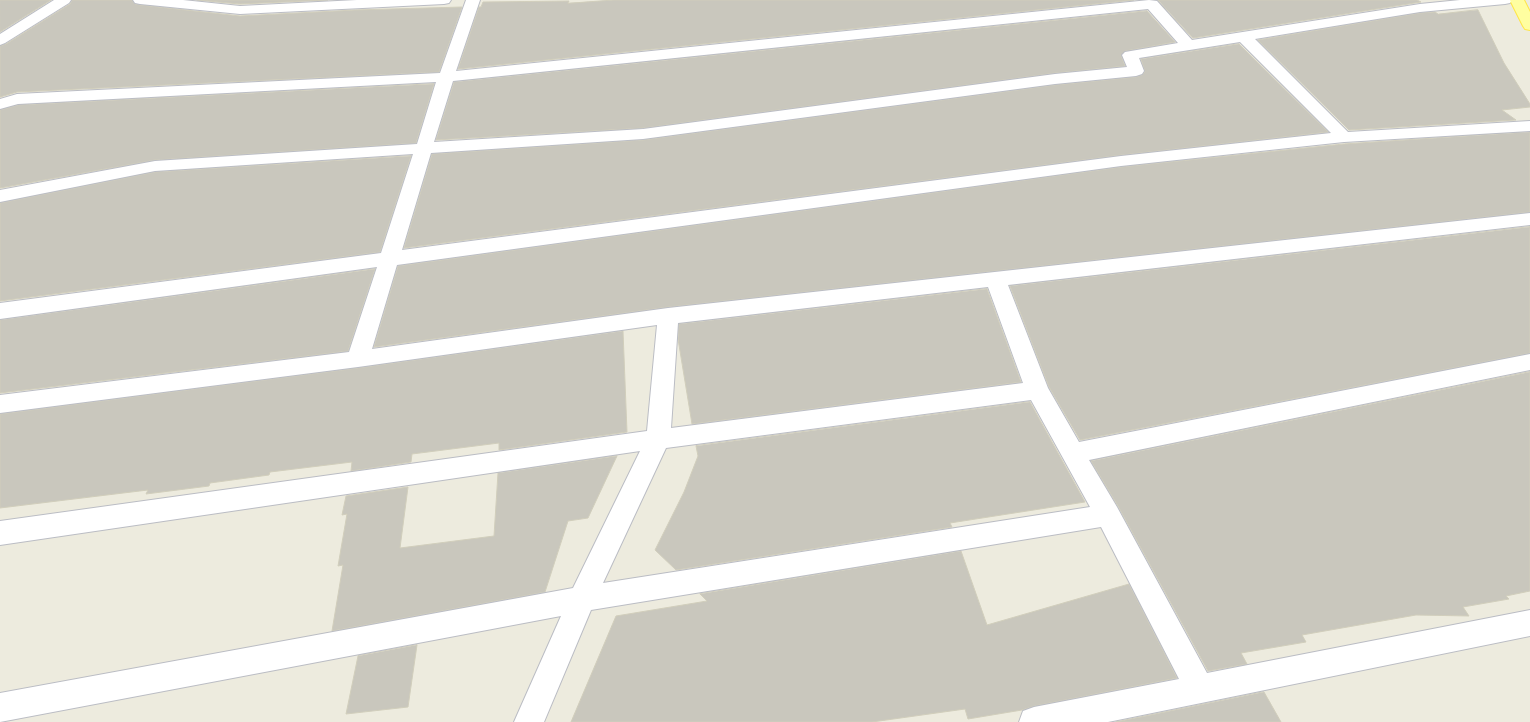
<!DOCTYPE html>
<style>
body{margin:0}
canvas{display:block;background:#edebde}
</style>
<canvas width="1530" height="722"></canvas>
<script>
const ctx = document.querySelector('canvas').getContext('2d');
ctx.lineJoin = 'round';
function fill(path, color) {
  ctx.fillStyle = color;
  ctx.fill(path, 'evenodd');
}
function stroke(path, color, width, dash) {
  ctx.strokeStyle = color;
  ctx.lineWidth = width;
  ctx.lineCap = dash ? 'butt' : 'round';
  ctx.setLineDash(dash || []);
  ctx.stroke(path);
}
const building = new Path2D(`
 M0,0H51L0,32Z
 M72,0H132L135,4L140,5L240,16L355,10L462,7L439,72L17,92L0,97V46L6,44L70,4Z
 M197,0H328L240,4Z
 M614,0H1134L458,69L479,7H481L483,2L569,1L568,3Z
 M1158,0H1417L1421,2L1193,38Z
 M1478,10L1504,63L1530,104V107L1502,110L1516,120L1349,130L1258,40L1420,13L1435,12L1438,14Z
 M1147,11L1175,42L1125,51L1121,55L1125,66L1055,73L643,128L436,140L454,82Z
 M1239,44L1328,132L1121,155L404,248L432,154L643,140L1055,85L1136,77L1142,75L1145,72L1141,59Z
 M434,84L416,143L155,160L0,188V110L18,105Z
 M1530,132V212L668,307L374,347L398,266L1121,167L1344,144Z
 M411,156L380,252L0,301V203L155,172Z
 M1530,227V353L1080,440L1049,387L1010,286Z
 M375,269L348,351L0,393V320Z
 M987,289L1021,382L692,424L678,339L679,324Z
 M623,331L627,432L499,450V443L412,454L411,462L351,471L352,462L270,472L269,475L210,483L209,486L146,494L148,490L0,508V414L358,368Z
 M1530,372V591L1506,596L1509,599L1463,607L1469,616L1416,615L1302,635L1306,642L1241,653L1247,664L1208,671L1118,506L1091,461Z
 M1030,402L1085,502L950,523L952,527L676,570L655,550L684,492L698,456L696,446Z
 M617,456L588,518L568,521L545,592L332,631L343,565L338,566L347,514L342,515L346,496L408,487L400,548L494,536L498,473Z
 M961,551L987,625L1129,584L1177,678L1034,706L1022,710L968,719L965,709L872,722H571L616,616L707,601L700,594Z
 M417,645L408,707L346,714L358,656Z
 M1264,692L1281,722H1116Z`);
const minor = new Path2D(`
 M54,0H71L69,3L5,43L0,45V34Z
 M133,0H183L240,6L357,0H451L449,3L444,4L240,14L140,4L135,3Z
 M466,0H480L456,71L1149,0L1157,1L1192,40L1420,4L1460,0H1512L1510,3L1505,4L1420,12L1255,39L1348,132L1530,121V131L1344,142L1121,166L397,265L372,349L668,308L1530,213V225L1008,285L1048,388L1079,442L1530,354V370L1089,460L1117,507L1207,673L1530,610V636L1108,722H1019L1023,711L1034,707L1179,679L1101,527L591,610L544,722H514L561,616L0,722V693L573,588L640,451L0,545V521L647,431L657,325L358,367L0,413V395L349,352L377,267L0,319V303L381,253L413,154L155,171L0,202V190L155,161L417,144L436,82L18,104L0,109V99L17,94L440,73ZM1148,9L1178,43L1125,52L1122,55L1127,67L1055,74L643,129L434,142L453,81ZM1240,42L1331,133L1121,156L402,250L431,153L643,139L1055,84L1136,76L1142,74L1144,71L1139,58ZM988,287L1023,383L671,428L678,323ZM1031,400L1090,507L603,583L666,448Z`);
const major = new Path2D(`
 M1510,0H1524L1530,12V30L1525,29L1523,26Z`);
fill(building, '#c9c7bd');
stroke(building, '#d1cebc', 1);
stroke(minor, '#bbbdc4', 2);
stroke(major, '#ffe645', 2);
fill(minor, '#fff');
fill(major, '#fffea0');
</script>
